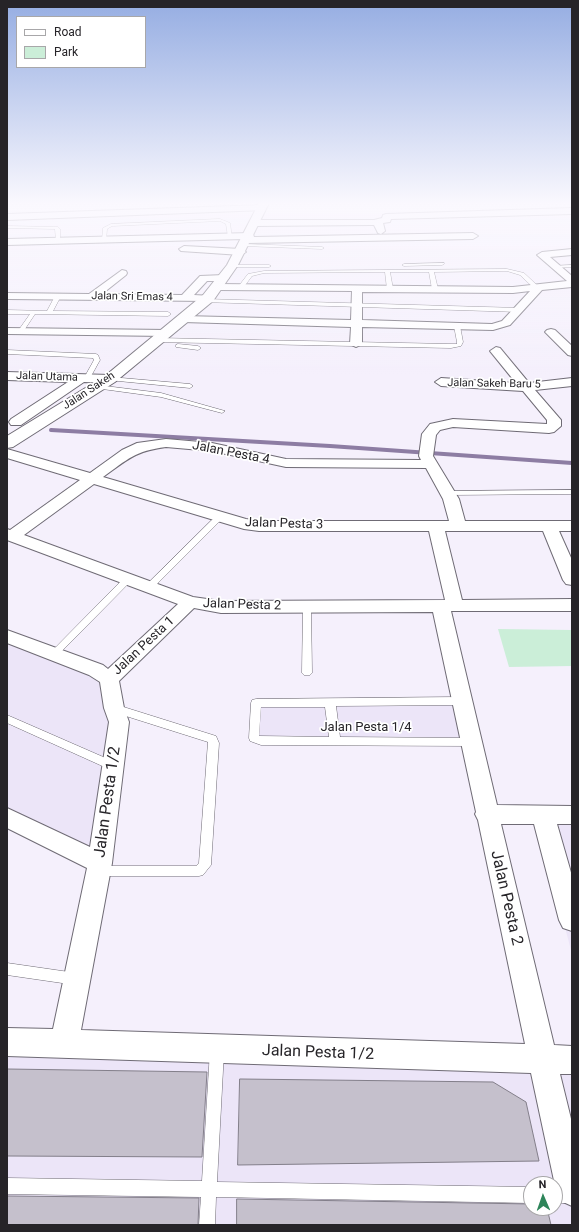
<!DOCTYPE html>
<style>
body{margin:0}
#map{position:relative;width:579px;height:1232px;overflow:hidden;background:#f5f0fc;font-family:Roboto,sans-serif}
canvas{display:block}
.frame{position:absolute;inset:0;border:8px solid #262428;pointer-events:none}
.legend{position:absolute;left:16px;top:16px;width:130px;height:52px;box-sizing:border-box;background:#fff;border:1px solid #a8a7a9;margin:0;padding:5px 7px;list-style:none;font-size:12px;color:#262428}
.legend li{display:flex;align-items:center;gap:8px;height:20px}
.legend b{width:20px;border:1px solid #a8a7a9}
.north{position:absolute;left:523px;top:1176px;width:40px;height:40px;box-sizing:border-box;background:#fff;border:1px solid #a8a7a9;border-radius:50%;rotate:358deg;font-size:11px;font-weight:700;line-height:16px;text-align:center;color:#262428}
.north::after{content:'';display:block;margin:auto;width:14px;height:18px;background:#2e855a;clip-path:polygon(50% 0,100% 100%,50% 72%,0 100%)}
</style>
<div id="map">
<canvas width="579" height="1232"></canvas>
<div class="frame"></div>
<ul class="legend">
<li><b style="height:5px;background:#fff"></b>Road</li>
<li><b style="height:11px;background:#cbeed8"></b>Park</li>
</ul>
<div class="north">N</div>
</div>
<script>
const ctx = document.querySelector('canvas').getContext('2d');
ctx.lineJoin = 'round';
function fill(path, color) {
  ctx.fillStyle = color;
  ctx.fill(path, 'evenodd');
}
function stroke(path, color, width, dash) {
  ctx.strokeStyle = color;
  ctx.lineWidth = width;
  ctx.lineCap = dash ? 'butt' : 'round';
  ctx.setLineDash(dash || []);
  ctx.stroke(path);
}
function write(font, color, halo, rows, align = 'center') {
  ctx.font = font + ' Roboto,sans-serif';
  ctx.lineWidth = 3.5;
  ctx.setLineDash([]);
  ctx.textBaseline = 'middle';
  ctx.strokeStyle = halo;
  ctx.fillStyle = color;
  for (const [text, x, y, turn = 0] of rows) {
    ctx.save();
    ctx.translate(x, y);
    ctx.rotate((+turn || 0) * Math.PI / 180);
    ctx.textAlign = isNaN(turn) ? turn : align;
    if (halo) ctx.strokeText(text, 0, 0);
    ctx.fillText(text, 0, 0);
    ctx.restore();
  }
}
const built = new Path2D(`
 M7,631L116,680L106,868L7,825Z
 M468,698L478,745H260L253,743L250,739V704L259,699Z
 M533,807L572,808V954Z
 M7,1033L572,1048V1225H7ZM531,1184H555V1208H531Z`);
const green = new Path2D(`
 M498,629L572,630V666L509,667Z`);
const stream = new Path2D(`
 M51,430L330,446L572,463`);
const building = new Path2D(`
 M7,1069L207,1072L202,1157L7,1156Z
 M240,1079L493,1082L526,1102L539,1161L238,1165Z
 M7,1196L199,1198L198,1225H7Z
 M237,1199L531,1204V1208H547L551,1225H237Z`);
const lane = new Path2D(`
 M220,219L230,223L232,238L228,237L226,224L220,221L112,226L107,229L106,241L102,240L103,228L111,224Z
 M7,226L58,227L60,229V241L58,242L56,241L55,229L7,228Z
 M245,244L322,247L324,248L322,249L243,246Z
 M444,263V264L442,265L404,266L402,265L404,264Z
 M232,265H269L271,266L269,267H230V266Z
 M572,265V267L554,268L552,267L554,266Z
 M507,269L524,273L541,289L536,290L520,275L507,271L434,272L438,289L435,291L432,289L429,272H390L393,289L390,291L387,289L385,272L264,273L252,276L243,288L238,287L248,274L264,271Z
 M58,294L61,296L53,311L168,312L171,314L168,316L35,314L23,332L21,333L18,331L30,314H7V310L47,311L55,296Z
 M204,299L520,308L523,310L520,312L202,302L201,301Z
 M457,324L460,326L463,342L461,346L451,348L157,342L154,340L157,338L451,344H457V342L454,326Z
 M178,344L198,346L201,348L198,350L176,347V345Z
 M7,350L96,354L98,355L100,360L90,378L87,380L84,378L94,360L93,358L7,354Z
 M110,377L190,384L193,386L190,388L108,380L107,379Z
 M97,385L161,393L225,411L222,413L161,397L95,388V386Z
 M572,490V494L448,495L444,493L448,491Z
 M216,516H219L223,518L152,589H146L145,587L146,585Z
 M128,576L132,579L131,581L57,656H51L49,654L51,652L125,577Z
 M307,604L311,607L312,673L310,675H304L302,673L303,607Z
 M462,697L466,698L467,701L466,704L462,705L336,706L340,737L470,738L474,739L475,742L474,745L470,746L261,745L250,741L249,738L251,703L252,700L256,699ZM261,707H325L329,737L259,736Z
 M114,704L216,736L219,743L211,865L203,875L199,876H100L96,875L94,871L96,867L100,866H196L199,863L208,742L110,711L109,708L110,705Z
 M7,715L117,763L118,766L117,769L113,770L109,769L7,723Z
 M7,963L76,973L81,974L83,979L81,984L76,985L7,975Z
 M217,1044L222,1046L224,1051L217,1182L531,1187V1203L216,1197L215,1225H199L201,1197L7,1194V1178L202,1181L210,1051L212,1046Z
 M555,1187H572V1203H555Z`);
const street = new Path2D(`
 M262,205L266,208L265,210L7,220V214Z
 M572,208V214L391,219L390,222L383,223L385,231L381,234L378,233L374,225H371L255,226L251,223L255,220H374L382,218L383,215L386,214Z
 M250,233L253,234L254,237L473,233L478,236L473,239L248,243L245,242L244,239L7,245V239Z
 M184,246L241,249L246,252L241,255L181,251L179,249Z
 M572,249V255L550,257L572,276V287L542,290L510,325L493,330L362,327V344L356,347L350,344L351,327L183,322L177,319L183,316L351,320L352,291L218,290L213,287L218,284L513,287L567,281L537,255L542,252ZM530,291L502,321L492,324L362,320V292L513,293Z
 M122,270L126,271L127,273L126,275L102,294L182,295L200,276L224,275L229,278L224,281H207L194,295L212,296L213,298L208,301L7,299V293L89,294Z
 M7,328L167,330L173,333L167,336L7,334Z
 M551,329L555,330L572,346V356L568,355L545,332L547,330Z
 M496,347L500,348L529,383L572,378V386L535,390L561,420V426L554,432L549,433L453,427L440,430L436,435L433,456L459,499L465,521H572V531H559L572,560V585L566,584L563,580L543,531H445L462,600L572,599V611H451L497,805L572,806V824H557L572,876V931L563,928L559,920L534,824H501L554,1045L572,1046V1074H560L572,1123V1206L561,1201L556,1190L531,1073L7,1056V1028L53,1029L87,868L7,828V808L90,847L109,722L104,708L100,682L89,675L7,643V630L103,665L108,669L178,604L7,540V529L10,530L80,480L7,458V449L90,473L122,450L137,443L166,439L212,443L286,459L421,460L419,456L422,434L430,424L453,419L547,424V420L523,391L441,386L435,382L441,378L516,383L490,351ZM166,447L212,451L286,467L426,468L443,499L449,521H259L246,519L103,477C128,459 135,451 166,447ZM94,484L244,529L259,531H429L445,600L221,601L193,597L24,535ZM194,608L221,613L433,612L476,812L475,814L478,820L525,1044L81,1030L112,863L129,722L124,708L119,681Z
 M7,372L110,375L116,379L110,383L84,382L21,425H11L9,422L11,419L68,382L7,380Z`);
const secondary = new Path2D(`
 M259,203H269L238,265L213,301L115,382L13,447L7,448V436L105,376L203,295L227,265Z`);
const farStreetnames = [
 ["Jalan Sri Emas 4",132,297,1],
 ["Jalan Utama",47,377,2],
 ["Jalan Sakeh Baru 5",494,384,1],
 ["Jalan Sakeh",89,391,-33]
];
const streetNames = [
 ["Jalan Pesta 4",231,453,11],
 ["Jalan Pesta 3",284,524,2],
 ["Jalan Pesta 2",242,605,2],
 ["Jalan Pesta 1",144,646,-43],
 ["Jalan Pesta 1/4",366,728]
];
const nearStreetnames = [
 ["Jalan Pesta 1/2",108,802,-82],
 ["Jalan Pesta 2",506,898,77],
 ["Jalan Pesta 1/2",318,1053,2]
];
fill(built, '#ece5f8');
fill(green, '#cbeed8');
stroke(stream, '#8d7da3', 4);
fill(building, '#c5c0cc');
stroke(building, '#837f8a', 1);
stroke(lane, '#6f6b75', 1);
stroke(street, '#6f6b75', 2);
stroke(secondary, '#6f6b75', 2);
fill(lane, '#fff');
fill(street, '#fff');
fill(secondary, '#fff');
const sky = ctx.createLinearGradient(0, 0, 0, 376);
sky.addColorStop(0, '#95ade2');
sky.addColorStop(0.54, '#faf8fe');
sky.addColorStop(1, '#faf8fe00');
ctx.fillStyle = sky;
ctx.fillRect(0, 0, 579, 376);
write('11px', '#262428', '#fff', farStreetnames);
write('13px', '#262428', '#fff', streetNames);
write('16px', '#262428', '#fff', nearStreetnames);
</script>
